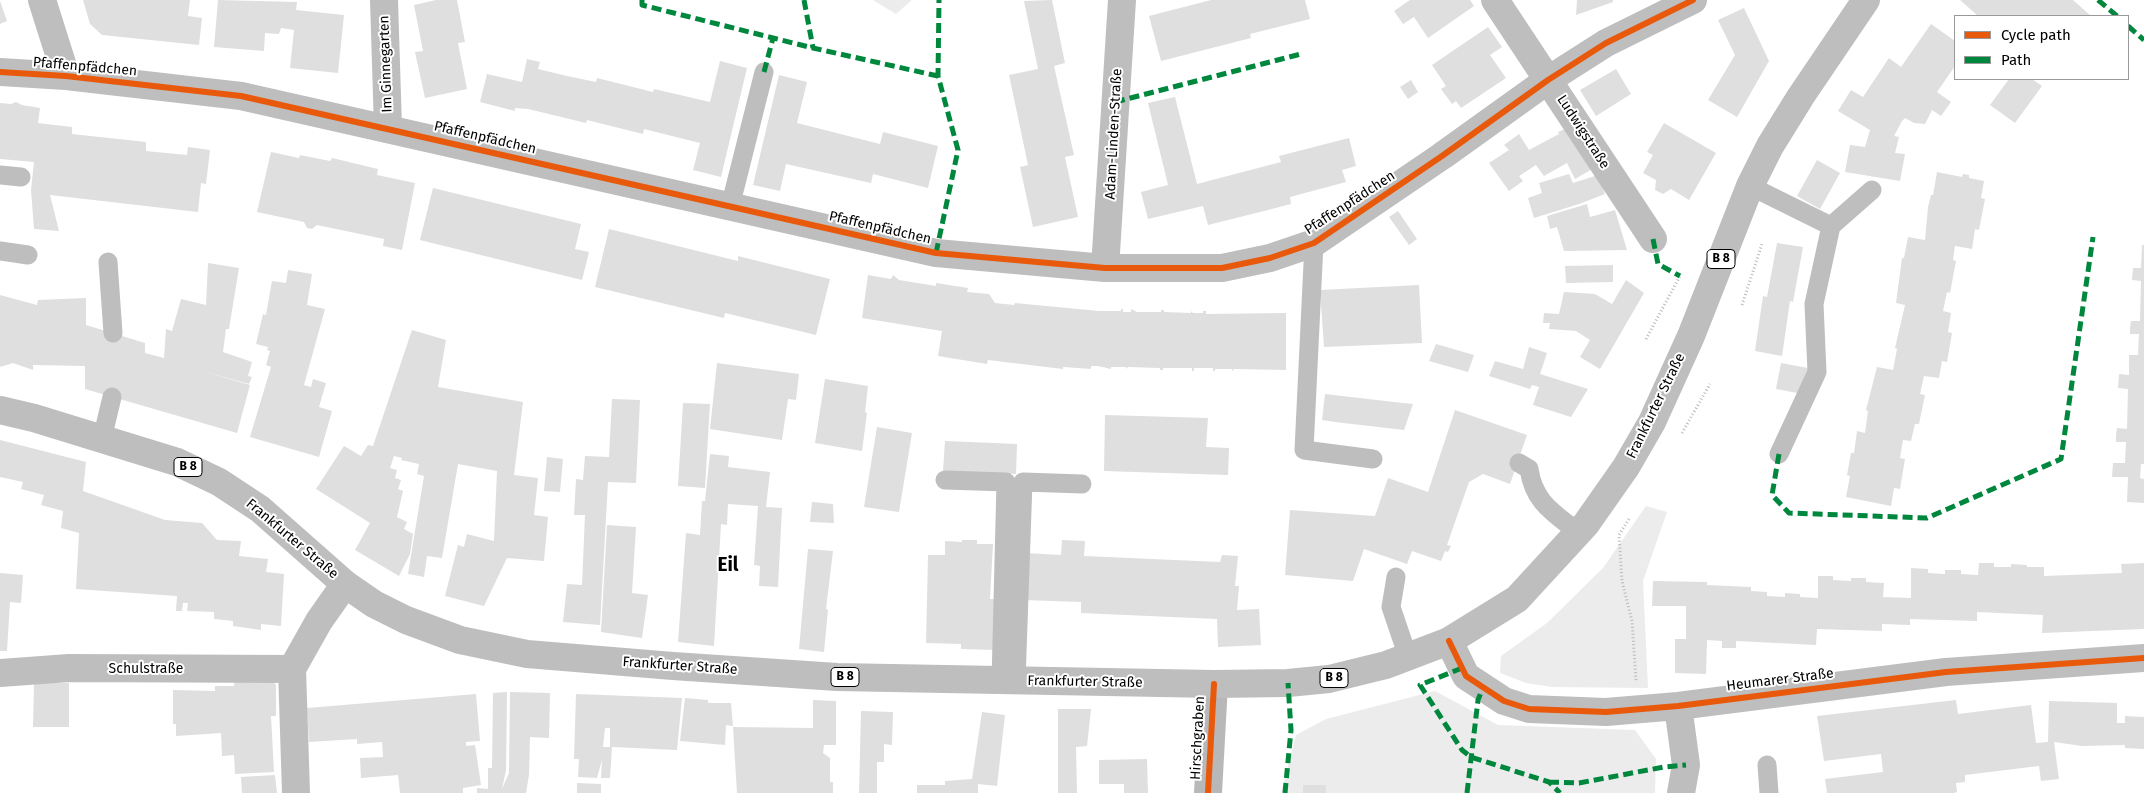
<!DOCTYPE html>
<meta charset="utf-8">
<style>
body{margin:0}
#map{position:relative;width:2144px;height:793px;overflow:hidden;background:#fff;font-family:"Fira Sans",sans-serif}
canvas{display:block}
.legend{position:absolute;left:1954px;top:15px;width:175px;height:65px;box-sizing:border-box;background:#fff;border:1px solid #999;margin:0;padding:6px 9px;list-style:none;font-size:15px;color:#000}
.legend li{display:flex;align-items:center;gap:10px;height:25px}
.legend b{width:25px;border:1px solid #999}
</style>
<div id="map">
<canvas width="2144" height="793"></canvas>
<ul class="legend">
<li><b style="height:6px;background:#e8590c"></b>Cycle path</li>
<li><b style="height:6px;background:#00873e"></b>Path</li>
</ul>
</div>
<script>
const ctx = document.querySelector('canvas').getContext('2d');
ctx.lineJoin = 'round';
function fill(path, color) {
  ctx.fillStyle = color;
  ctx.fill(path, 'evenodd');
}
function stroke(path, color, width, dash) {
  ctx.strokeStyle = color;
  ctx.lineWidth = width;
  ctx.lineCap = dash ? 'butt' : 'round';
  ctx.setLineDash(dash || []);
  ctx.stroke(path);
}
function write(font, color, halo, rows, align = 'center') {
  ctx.font = font + ' "Fira Sans",sans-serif';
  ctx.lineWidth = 4;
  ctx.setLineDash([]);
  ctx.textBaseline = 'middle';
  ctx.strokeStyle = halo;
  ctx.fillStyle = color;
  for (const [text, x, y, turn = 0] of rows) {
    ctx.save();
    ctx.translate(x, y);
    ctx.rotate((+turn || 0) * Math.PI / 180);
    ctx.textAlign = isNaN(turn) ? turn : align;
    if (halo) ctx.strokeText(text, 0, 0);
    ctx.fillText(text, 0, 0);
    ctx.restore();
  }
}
const green = new Path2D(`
 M873,0H912L896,14Z
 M1646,506L1667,512L1643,581L1648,688L1552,687L1526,683L1500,673L1501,656L1547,623L1603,568Z
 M1435,691L1498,725L1635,730L1656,759L1655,793H1281L1296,735L1326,719Z`);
const building = new Path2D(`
 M83,0H190L188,16L202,18L199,45L102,35L90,24Z
 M218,0L297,2L296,10L344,15L338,73L290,68L294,30L281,28L279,34L265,33L264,51L214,47Z
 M436,0H457L465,42L458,43L467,89L425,98L415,52L423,51L414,5Z
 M1052,0L1065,63L1054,66L1074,155L1065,157L1078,217L1033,227L1020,167L1028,165L1009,75L1038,69L1024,1Z
 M1211,0H1305L1310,19L1250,34L1251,38L1161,61L1149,16Z
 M1410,0H1470L1474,6L1428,38L1414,17L1403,24L1394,11Z
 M1577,0H1613V2L1576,15Z
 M1960,0H2073L2091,16H1978Z
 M0,1L7,21L0,24Z
 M1744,8L1769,61L1737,117L1708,100L1735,55L1718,20Z
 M1931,24L1955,41V66L1937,92L1951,102L1941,116L1932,110L1925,124L1914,123L1905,118L1902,121L1894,136L1899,137L1895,153L1905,154L1900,181L1845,172L1850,145L1865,147L1870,130L1838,111L1851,90L1863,97L1889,58L1901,67Z
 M1488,27L1502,47L1490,55L1506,78L1461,108L1456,101L1452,104L1441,89L1446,86L1432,65Z
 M527,59L540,62L538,69L567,76L596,82L597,78L653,92L654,89L710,102L720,61L747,68L721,177L693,170L700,143L644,129L643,134L587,120L586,123L528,109L515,108V111L480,102L487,74L522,82Z
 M1616,69L1631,94L1596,116L1580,90Z
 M779,75L807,82L797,123L880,144L883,132L938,146L928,188L873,174L871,183L786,164L780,191L753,185Z
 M2009,79H2032L2042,86L2015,123L1990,105Z
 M1411,80L1418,92L1408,99L1400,87Z
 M1175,97L1197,184L1281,162L1279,156L1349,138L1356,166L1342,170L1346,182L1290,197L1291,204L1264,211L1208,225L1203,206L1148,219L1141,192L1168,185L1148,103Z
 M16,102L22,105L40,108L38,123L72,127V134L146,142V151L187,155L188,147L210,150L206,184L201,183L198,212L50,195L59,231L34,229L31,190L34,162L0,159V103L11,104Z
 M1664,123L1716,153L1689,200L1671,189L1663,194L1655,190L1656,180L1643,173L1653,155L1647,152Z
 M1572,126L1594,168L1575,179L1567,163L1544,176L1536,165L1519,176L1523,181L1509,191L1489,163L1509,150L1504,145L1519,134L1529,150L1559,134L1558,132Z
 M271,152L299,158L300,155L330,161L332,158L378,169L377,175L415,183L402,250L383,246L384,239L317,225L312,229L307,228L304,222L257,212Z
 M1817,160L1840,173L1820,209L1797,196Z
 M1937,172L1962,177L1963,174L1969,175V178L1984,181L1981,198L1985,199L1979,230L1975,229L1972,249L1955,246L1953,260L1956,261L1950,293L1947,292L1943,311L1951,313L1948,332L1952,333L1947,362L1942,361L1939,378L1924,376L1920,394L1925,395L1919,424H1915L1911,441L1903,440L1900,458L1905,459L1900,489L1894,488L1891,506L1846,497L1850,476L1847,475L1851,453H1854L1857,431L1865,433L1868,411L1866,410L1877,367L1893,370L1897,349L1895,348L1905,305L1896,303L1902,258H1904L1908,237L1925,240L1928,207L1931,195H1933Z
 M1569,174L1573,183L1598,175L1605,194L1579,204L1534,218L1528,198L1542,193L1539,183Z
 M433,188L581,224L575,249L589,252L582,280L420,240Z
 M1587,204L1590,217L1615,210L1627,250L1564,251L1557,227L1550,229L1547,216Z
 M1398,211L1417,239L1409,245L1389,217Z
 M609,229L738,261V256L830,279L816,335L725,313L724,318L595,287Z
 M1777,243L1803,247L1793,302L1790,301L1782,356L1755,351L1763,296L1767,297Z
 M2142,245H2144V464H2141L2140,478L2144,479V503L2127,502L2128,477H2112L2113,463H2125L2126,442H2116V435L2117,428L2127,429L2128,389L2118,388L2119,374L2129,375V355H2138L2139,334H2130V328L2131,321H2140L2141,281L2132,280L2133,268H2141Z
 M208,263L239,268L229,329H226L223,352L252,362L248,376L252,377L249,384L202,371L250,385L237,433L85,389V366L33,365V370L13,363L0,367V295L37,305L38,300L86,298V325L145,343V353L164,358L166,329L172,331L181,299L206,305Z
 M1613,265V282L1566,283L1565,266Z
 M288,270L312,274L307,305L325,309L304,385L311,387L313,379L326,383L319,407L332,411L319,457L250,437L271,367L266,365L270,351L267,350L268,347L256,344L263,314L266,315L272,281L286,283Z
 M868,275L891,279L893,275L899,280L936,286V283L968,288L967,292L989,294L995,303L1014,305L1015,303L1099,311H1121V309H1123V312H1131V309L1137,312H1161V310H1164V312L1191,313V311L1193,313H1203V311H1206V314L1286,313V370L1234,369L1232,371V369H1215V371H1213V368H1194V371H1192V368H1163V370H1160V368L1128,367L1126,369V367H1111V369L1098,366H1091V369L1063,367V369L988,360L987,364L938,356L942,331L862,318Z
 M1626,280L1644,293L1600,369L1580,357L1590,340L1576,331L1549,329L1550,323H1543L1544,313L1559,314L1564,292L1595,294L1612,304Z
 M1419,285L1422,343L1324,347L1320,290Z
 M412,330L446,340L438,387L523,402L514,475L538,478L534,515L548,517L544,561L507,558L484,606L445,596L458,545L464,547L467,534L494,541L497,471L458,464L442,558L427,556L424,577L408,574L424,476L417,474L419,464L401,460L402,458L394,456L390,468L397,470L395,478L401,480L398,489L403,491L397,517L407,522L404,529L413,534L410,554L399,576L355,550L370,523L316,489L344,446L361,456L368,445L373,446Z
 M1436,344L1474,355L1468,372L1429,361Z
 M1529,347L1547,353L1540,374L1588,389L1571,417L1533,405L1539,387L1532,385L1530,389L1489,376L1495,361L1523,369Z
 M717,363L799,374L796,400L788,399L782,440L710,429Z
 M1781,363L1808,368L1803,394L1776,389Z
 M825,379L868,386L865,412L867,413L862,451L815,443Z
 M1325,394L1394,402L1413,404L1404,430L1335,422L1322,420Z
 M612,399L640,400L636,483L608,482L600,625L563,622L567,584L582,585L585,515H574L576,479L583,480L585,456L609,457Z
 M683,403L710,404L705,488L678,486Z
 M1455,410L1527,435L1510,484L1483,474L1469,482L1447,545L1451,546L1448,552L1445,551L1441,561L1412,551L1407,564L1364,549L1353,581L1285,575L1290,510L1375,516L1388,478L1428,492Z
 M1105,415L1208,418L1206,447L1229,448L1228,475L1104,471Z
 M877,427L912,433L899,512L864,507Z
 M0,440L86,462L83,491L165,520L202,523L217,540L241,541L239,556L268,559L266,572L284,574L281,626L261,624V630L233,626V621L214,619V612L187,611L188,603H183L182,611H176L177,596L76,589L79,533L61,528L63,511L41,505L44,495L21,489L23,482L0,477Z
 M945,441L1017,444L1016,474L943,471Z
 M710,454L729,456L728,467L770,472L766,507L782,508L778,587L759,586L760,566L754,565L758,506L728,504L727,525L721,524L714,646L678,642L686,533L700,535L702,501H705Z
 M547,457L563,459L560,492L544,491Z
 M812,502L833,504L834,523L810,522Z
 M607,525L636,527L632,593L648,595L642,638L601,632Z
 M962,540H977V544H993L990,599H996V650L961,649V644L926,643L928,555H945V541L962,542Z
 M1062,540L1085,541L1084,556L1220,562L1222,555L1238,556L1235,586H1239L1237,610L1259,609L1261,645L1218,647L1217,619L1081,613V602L1024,600L1026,553L1061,555Z
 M808,549L833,551L826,609L828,610L824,652L799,649Z
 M1979,563H1994V567H2011V564L2027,565V567H2044V576L2122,573L2121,564L2144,563V629L2042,633L2043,615L1977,612V621L1910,619V625L1882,624V631L1817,629L1816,645L1736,641V648H1722V641L1707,640L1706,674L1675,673V639H1686V606H1652L1653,581L1707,582V585L1751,587V591L1767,592V596L1785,597V593L1800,594V597L1818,598V576H1833V580L1851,581V578H1866V582L1884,583L1883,597L1911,598V568L1928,569V573L1945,574V570H1961V574L1978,575Z
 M0,573L23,575L21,603L10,602L7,651H0Z
 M235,678H270L276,685V716H271L274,772L235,774L234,755L222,756L221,733L176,736V724H173V690L215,691V686H234Z
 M34,683H69V727H33Z
 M507,692L506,770L502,789L509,773L510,692L550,693L549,738L530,737L529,775L526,793H477V788L488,789V768H492L493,693Z
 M476,694L480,741L466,742V746L475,745L481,785L463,788V793H400L398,775L361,778L360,758L383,757L382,742L357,744V739L309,742L307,708Z
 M576,694L682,698L677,750L612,747L610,778H601L602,760L597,778L578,777L579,759H574ZM605,728H610V747H603Z
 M685,698L708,700V703H731L733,726L726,725L725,745L680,741Z
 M813,700L836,701V745H824L823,753L830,758V782H833V793H737L733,727L813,728Z
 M1956,700L1958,714L2031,705L2036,743L2048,742L2049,701L2117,703V723H2125V716L2144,717V749L2125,748V745L2082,746L2054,742L2059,779L2041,781L2039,766L1965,775V782L1956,783L1957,792L1954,793H1827L1825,779L1883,772L1881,754L1824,761L1817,716Z
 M1058,709H1091L1087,746L1076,747L1077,793H1058Z
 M861,711L893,712L892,745L884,744V762H877V793H859Z
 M982,712L1005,715L997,786L978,784V793H917V785H945V781L972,779Z
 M1147,759L1148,793H1124V784H1099V760Z
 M275,775L277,793H242L241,777Z
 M577,783L601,784V793H577Z
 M1303,785H1326V793H1303Z`);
const path = new Path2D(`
 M1742,305L1762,244
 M1646,339L1680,276
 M1682,433L1710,384
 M1629,519L1619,535L1622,581L1632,621L1636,681`);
const lane = new Path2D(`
 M0,175L21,177
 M1750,186L1831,226
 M730,207L764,72
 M1314,243L1304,450L1373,459
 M0,251L28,255
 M108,262L113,333
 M102,439L112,397
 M1779,454L1817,372L1814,304L1831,226L1872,190
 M1519,463L1529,469C1534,503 1554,513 1579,533
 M945,480L1006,482L1001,681
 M1396,577L1391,607L1408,657
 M1016,681L1023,482L1082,484
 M1767,765L1769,793`);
const street = new Path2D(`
 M42,0L66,76
 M384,0L388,128
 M1495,0L1653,239
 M0,72L66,76L241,96L936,253L1105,268H1222L1270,258L1314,243L1442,156L1548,80L1606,43L1693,0
 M1105,268L1122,0
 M1449,641L1466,676L1504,701L1529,709L1606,712L1678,706L1946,672L2144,658
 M0,673L69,668L292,669
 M1678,706L1686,765L1681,793
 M296,793L292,669L319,621L345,584`);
const secondary = new Path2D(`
 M1208,793L1214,684`);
const primary = new Path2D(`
 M0,410L34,418L177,462L219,482L260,509L345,584L374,604L406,620L460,640L527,654L673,666L837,677L1214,684L1288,683L1329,679L1386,665L1449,641L1517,599L1586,524L1626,467L1652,422L1691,336L1750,186L1770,146L1801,96L1866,0`);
const quiet = new Path2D(`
 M642,0V5L813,48L938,76
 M804,0L813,48
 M2098,0L2117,16
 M2128,26L2144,40
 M764,72L773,38
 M1115,102L1301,54
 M1653,239L1658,264L1680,276
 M936,253L958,150L938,76L939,0
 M1779,454L1772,495L1789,513L1927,518L2061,459L2093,237
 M1462,668L1420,685L1462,750L1471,757L1549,782L1560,793
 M1549,782L1579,783L1664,767L1686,765
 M1285,793L1291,730L1288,683
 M1467,793L1478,700L1483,687`);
const cycleway = new Path2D(`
 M0,72L66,76L241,96L936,253L1105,268H1222L1270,258L1314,243L1442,156L1548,80L1606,43L1693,0
 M1449,641L1466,676L1504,701L1529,709L1606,712L1678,706L1946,672L2144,658
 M1208,793L1214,684`);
const shields = [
 [1721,259,28],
 [188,467,28],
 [845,677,28],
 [1334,678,28]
];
const shieldNames = [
 ["B 8",1721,259],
 ["B 8",188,467],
 ["B 8",845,677],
 ["B 8",1334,678]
];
const streetNames = [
 ["Im Ginnegarten",386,64,-92],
 ["Pfaffenpfädchen",85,67,5],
 ["Ludwigstraße",1583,132,57],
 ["Adam-Linden-Straße",1114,134,-87],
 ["Pfaffenpfädchen",485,138,13],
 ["Pfaffenpfädchen",1350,203,-33],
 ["Pfaffenpfädchen",880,228,13],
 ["Frankfurter Straße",1656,406,-64],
 ["Frankfurter Straße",292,539,40],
 ["Frankfurter Straße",680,666,4],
 ["Schulstraße",146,669],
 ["Heumarer Straße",1780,680,-7],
 ["Frankfurter Straße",1085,682,1],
 ["Hirschgraben",1198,738,-87]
];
const districtNames = [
 ["Eil",728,566]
];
fill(green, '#ececec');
fill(building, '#dfdfdf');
stroke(path, '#b9b9b9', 3, [1, 2.5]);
stroke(lane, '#bebebe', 19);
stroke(street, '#bebebe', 28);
stroke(secondary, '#b8b8b8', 28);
stroke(primary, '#bebebe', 28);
stroke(quiet, '#00873e', 5, [10, 5]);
stroke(cycleway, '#e8590c', 6);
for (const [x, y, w] of shields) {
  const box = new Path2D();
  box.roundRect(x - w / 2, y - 9.5, w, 19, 4);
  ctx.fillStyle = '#fff';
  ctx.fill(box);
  stroke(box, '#000', 1);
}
write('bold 12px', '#000', null, shieldNames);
write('14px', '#000', '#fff', streetNames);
write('bold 19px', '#000', '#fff', districtNames);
</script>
